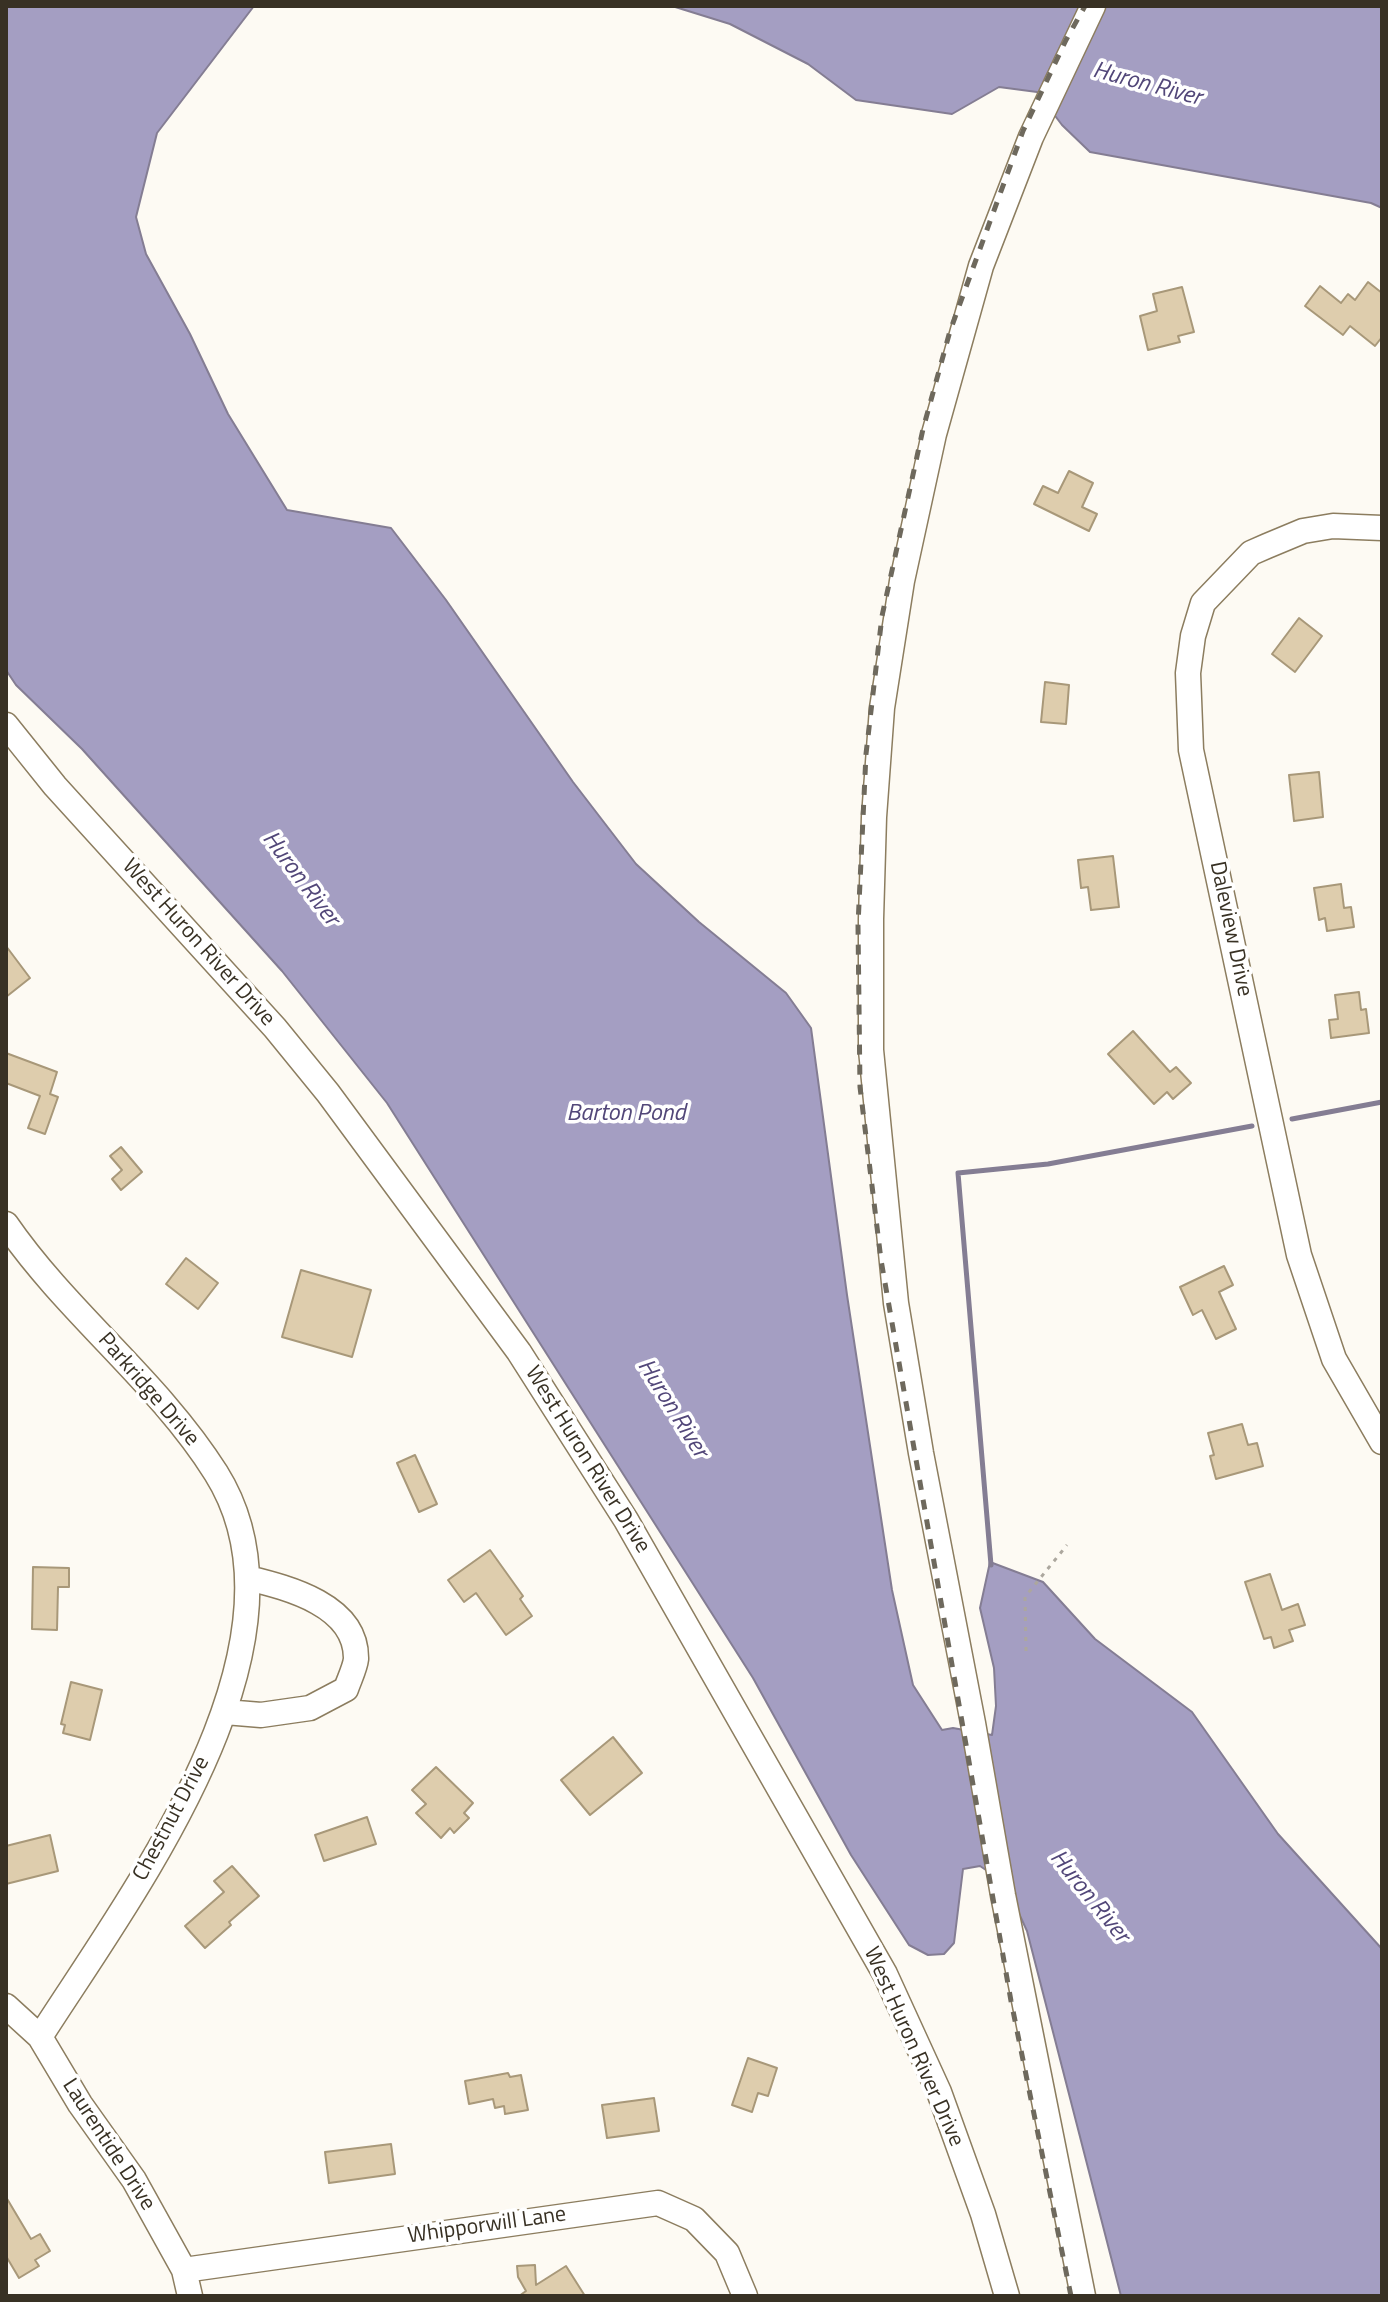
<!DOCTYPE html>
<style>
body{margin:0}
#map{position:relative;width:1388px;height:2302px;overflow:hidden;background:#fdfaf3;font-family:"Titillium Web",sans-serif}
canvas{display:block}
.frame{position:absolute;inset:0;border:8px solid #383124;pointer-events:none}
</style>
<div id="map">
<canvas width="1388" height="2302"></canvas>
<div class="frame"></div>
</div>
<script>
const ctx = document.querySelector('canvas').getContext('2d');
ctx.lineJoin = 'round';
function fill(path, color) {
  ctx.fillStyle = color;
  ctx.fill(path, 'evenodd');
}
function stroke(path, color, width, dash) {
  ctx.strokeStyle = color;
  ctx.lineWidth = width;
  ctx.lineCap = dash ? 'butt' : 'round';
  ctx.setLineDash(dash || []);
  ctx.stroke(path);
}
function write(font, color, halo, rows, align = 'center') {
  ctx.font = font + ' "Titillium Web",sans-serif';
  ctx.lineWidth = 7;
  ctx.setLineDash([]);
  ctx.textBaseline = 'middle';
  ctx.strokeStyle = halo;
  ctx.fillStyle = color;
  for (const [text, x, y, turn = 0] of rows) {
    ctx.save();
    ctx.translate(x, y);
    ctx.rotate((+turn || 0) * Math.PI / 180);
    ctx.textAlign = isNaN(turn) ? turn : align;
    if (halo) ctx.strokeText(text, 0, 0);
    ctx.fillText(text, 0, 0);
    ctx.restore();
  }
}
const water = new Path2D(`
 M6,6H254L157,133L136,217L146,254L190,334L228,414L287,510L391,528L446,600L573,782L636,864L699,922L786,993L811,1028L847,1295L892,1590L913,1685L942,1730L953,1728L992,1735L996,1706L994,1668L980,1608L990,1562L1043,1582L1095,1639L1192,1712L1278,1834L1382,1949V2296H1121L1027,1931L1005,1883L980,1866L963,1869L954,1943L944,1954L928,1955L909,1945L851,1855L753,1678L387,1103L282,971L82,749L16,685L6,670Z
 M672,6H1079L1095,12L1105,6H1382V208L1371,203L1090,152L1062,125L1037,92L999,87L952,114L856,100L808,64L730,24Z`);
const stream = new Path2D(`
 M1292,1119L1382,1102
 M991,1565L958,1173L1048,1164L1252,1126`);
const building = new Path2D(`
 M1368,282L1382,293V337L1375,346L1350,326L1343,335L1305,306L1320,286L1341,303L1348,294L1355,300Z
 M1182,287L1194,332L1178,336L1180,342L1148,350L1140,316L1157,311L1153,294Z
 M1069,471L1093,483L1082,507L1097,514L1089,531L1034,504L1043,486L1058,493Z
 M1299,618L1322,636L1295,672L1272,654Z
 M1045,682L1069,685L1066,724L1041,722Z
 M1319,772L1323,817L1294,821L1289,775Z
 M1113,856L1119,907L1091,910L1088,887L1081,888L1078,860Z
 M1341,884L1344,908L1351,907L1354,927L1327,931L1325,918L1319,920L1314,888Z
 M6,946L30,978L6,997Z
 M1359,992L1361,1010L1366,1009L1369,1033L1331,1038L1329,1020L1338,1019L1335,995Z
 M1133,1031L1170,1072L1176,1067L1191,1083L1173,1099L1167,1092L1154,1104L1108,1054Z
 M6,1053L57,1072L50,1094L58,1097L45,1134L28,1128L40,1096L6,1083Z
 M121,1147L142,1172L121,1190L112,1179L122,1170L110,1156Z
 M186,1258L218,1283L198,1309L166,1284Z
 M1224,1266L1233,1285L1219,1292L1236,1329L1216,1339L1202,1310L1193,1315L1180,1287Z
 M301,1270L371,1290L352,1357L282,1337Z
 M1242,1424L1248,1445L1257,1443L1263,1466L1216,1479L1210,1456L1214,1455L1208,1433Z
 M415,1455L437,1504L419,1512L397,1463Z
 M490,1550L523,1596L520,1599L532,1616L506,1635L476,1593L464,1602L448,1580Z
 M33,1567L69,1568V1587H58L57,1630L32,1629Z
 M1270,1574L1282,1610L1298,1604L1305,1625L1289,1630L1293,1641L1274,1648L1271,1637L1264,1639L1245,1582Z
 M71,1682L102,1690L90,1740L63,1733L65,1725L61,1724Z
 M613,1737L642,1773L590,1815L561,1780Z
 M436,1767L473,1803L464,1813L469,1818L454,1833L450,1828L441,1838L416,1813L426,1804L412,1790Z
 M367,1817L376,1844L324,1861L315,1835Z
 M50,1835L58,1871L6,1884V1846Z
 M232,1866L259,1896L229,1922L231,1925L205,1948L185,1926L224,1892L214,1881Z
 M748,2058L777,2068L768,2096L758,2093L752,2112L732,2105Z
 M508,2073L510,2077L521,2075L528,2110L505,2114L504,2106L495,2108L493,2099L469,2104L465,2081Z
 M654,2098L659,2131L607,2138L602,2105Z
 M391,2144L395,2174L329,2183L325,2152Z
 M6,2197L31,2239L40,2234L50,2251L35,2260L39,2266L19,2278L6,2256Z
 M535,2265L536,2285L566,2266L585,2296H519L526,2291L518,2277L517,2266Z`);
const path = new Path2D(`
 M1026,1651L1025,1597L1067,1545`);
const minor = new Path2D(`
 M1382,528L1333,526L1303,531L1267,546L1251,553L1203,603L1193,636L1188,673L1191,750L1299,1255L1334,1359L1382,1442
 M6,725L55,786L275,1028L328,1093L519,1352L626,1520L885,1974L939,2092L983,2214L1007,2296
 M6,1224C68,1314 158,1381 216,1473C323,1643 130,1896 40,2037
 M225,1712L261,1715L310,1708L346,1689C349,1680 355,1668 356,1659C357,1605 288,1588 248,1578
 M6,2006L40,2037L80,2104L134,2180L184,2270L190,2296
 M184,2270L658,2203L694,2219L727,2253L745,2296
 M1083,2296L1003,1895L973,1723L921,1453L896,1303L871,1050V919L874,817L882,708L902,581L934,434L981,266L1031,137L1093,6`);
const rail = new Path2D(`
 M1071,2296L1011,2001L881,1260L860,1087L858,925L866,754L882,616L923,429L950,331L1023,131L1066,40L1085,6`);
const streetNames = [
 ["Daleview Drive",1230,929,78],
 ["West Huron River Drive",198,943,48],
 ["Parkridge Drive",148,1390,49],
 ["West Huron River Drive",587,1460,58],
 ["Chestnut Drive",172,1819,-62],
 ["West Huron River Drive",913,2047,66],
 ["Laurentide Drive",108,2145,57],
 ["Whipporwill Lane",487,2226,-8]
];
const waterNames = [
 ["Huron River",1147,85,15],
 ["Huron River",300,879,53],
 ["Barton Pond",626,1114],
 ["Huron River",672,1409,58],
 ["Huron River",1089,1897,51]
];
fill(water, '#a49ec2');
stroke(water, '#847d93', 2);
stroke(stream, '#847d93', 5);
fill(building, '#decdad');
stroke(building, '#a89879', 2);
stroke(minor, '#8c7d5f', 27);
stroke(path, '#aca79e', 3, [4, 6]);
stroke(minor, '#fff', 24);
stroke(rail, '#6e695d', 5, [10, 10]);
write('22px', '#383124', '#fff', streetNames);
write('italic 24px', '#524779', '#fff', waterNames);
</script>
